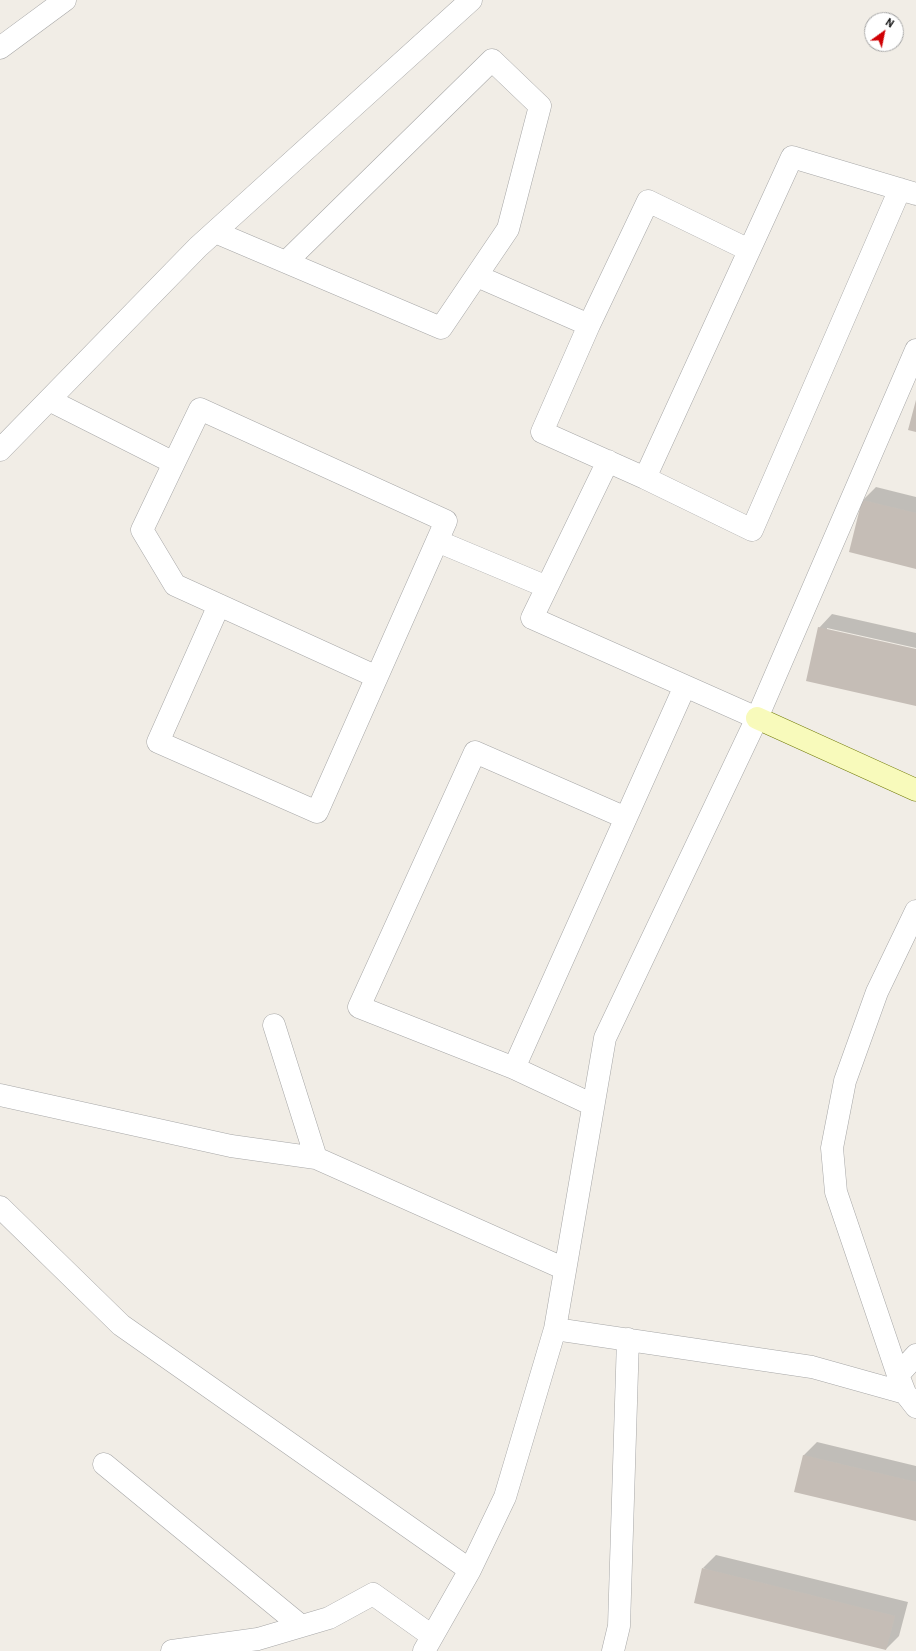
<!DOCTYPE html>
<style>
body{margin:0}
#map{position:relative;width:916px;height:1651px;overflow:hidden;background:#f1ede6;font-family:Barlow,sans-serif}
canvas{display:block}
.north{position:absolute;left:864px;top:12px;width:40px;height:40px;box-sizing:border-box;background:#fff;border:1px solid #a6a6a6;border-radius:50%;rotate:33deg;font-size:11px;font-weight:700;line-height:16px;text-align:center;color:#202020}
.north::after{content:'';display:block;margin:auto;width:14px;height:18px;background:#d00004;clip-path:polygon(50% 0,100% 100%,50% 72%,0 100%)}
</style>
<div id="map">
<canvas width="916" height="1651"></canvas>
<div class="north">N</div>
</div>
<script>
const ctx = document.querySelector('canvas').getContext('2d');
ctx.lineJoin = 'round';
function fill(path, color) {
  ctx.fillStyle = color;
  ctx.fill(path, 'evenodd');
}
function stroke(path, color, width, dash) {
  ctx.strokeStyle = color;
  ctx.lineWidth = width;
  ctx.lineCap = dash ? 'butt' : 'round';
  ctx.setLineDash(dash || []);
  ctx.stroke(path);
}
const shadow = new Path2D(`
 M876,487L916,497V568L863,500Z
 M832,614L916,633V648L827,628V630L916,650V705L819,628Z
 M817,1442L916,1466V1520L796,1491L804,1455Z
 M716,1555L908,1602L899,1636L886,1649L703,1568Z`);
const building = new Path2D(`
 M916,400V432L908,430Z
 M862,500L916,513V569L849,552Z
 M818,627L916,649V706L806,681Z
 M803,1455L916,1482V1521L794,1492Z
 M702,1568L895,1616L886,1650L694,1603Z`);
const street = new Path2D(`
 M0,48L65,0
 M215,232L441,328L508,229L540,106L492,60L286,262
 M749,250L648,201L589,325L542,432L645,478L792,157L916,194
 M477,276L589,325
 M49,400L174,463L200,409L446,521L317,812L158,742L219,605L175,585L142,530L174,463
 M0,450L198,247L471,0
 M608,461L532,618L757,718
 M645,478L752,530L900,189
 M437,541L547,587
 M219,605L377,677
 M626,818L475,752L359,1007L514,1068L685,686
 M916,911L877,992L845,1081L832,1148L836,1192L898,1375L905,1393L916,1407
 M274,1025L316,1158
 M514,1068L593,1105
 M0,1095L231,1146L316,1158L565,1269
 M0,1207L121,1325L470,1570
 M555,1329L812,1367L905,1393
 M898,1375L916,1355
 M104,1464L301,1626
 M172,1651L258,1639L329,1618L373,1594L432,1636
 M424,1651L470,1570L505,1497L555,1329L605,1038L757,718L916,350
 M613,1651L619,1626L628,1339`);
const secondary = new Path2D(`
 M757,718L916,790`);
fill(shadow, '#0003');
fill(building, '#c5bdb6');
stroke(street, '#a7a7a7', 23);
stroke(secondary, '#6f7905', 23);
stroke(street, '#fff', 22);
stroke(secondary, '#f8fabb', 22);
</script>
